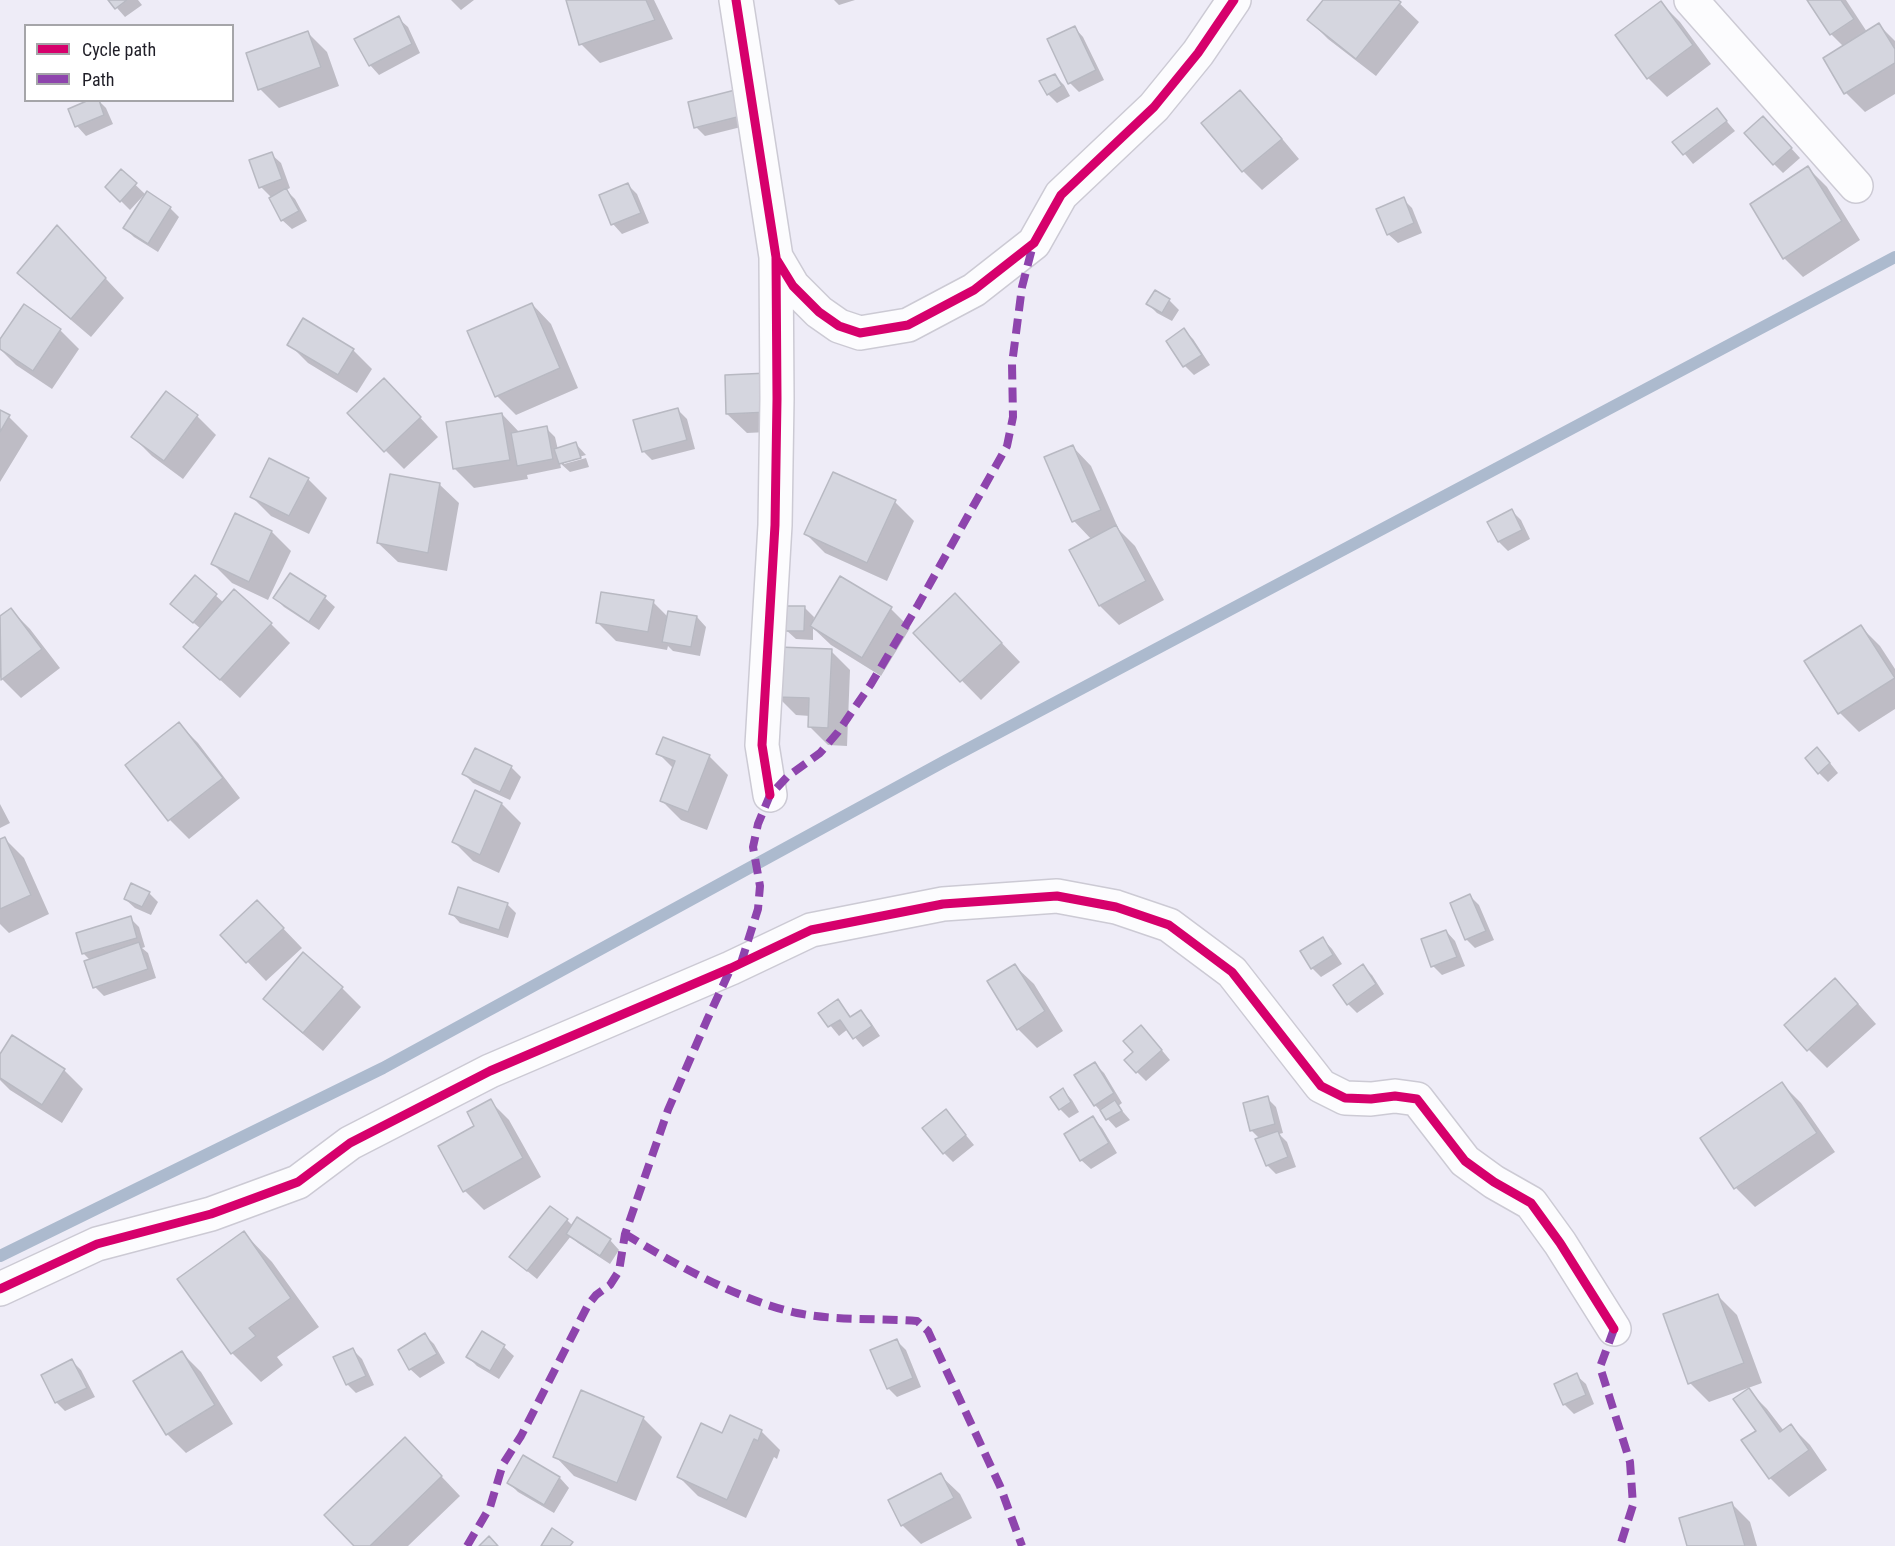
<!DOCTYPE html>
<style>
body{margin:0}
#map{position:relative;width:1895px;height:1546px;overflow:hidden;background:#eeecf7;font-family:"Roboto Condensed",sans-serif}
canvas{display:block}
.legend{position:absolute;left:24px;top:24px;width:210px;height:78px;box-sizing:border-box;background:#fff;border:2px solid #a5a5a9;margin:0;padding:8px 10px;list-style:none;font-size:18px;color:#1f1e27}
.legend li{display:flex;align-items:center;gap:12px;height:30px}
.legend b{width:30px;border:2px solid #a5a5a9}
</style>
<div id="map">
<canvas width="1895" height="1546"></canvas>
<ul class="legend">
<li><b style="height:8px;background:#d6006c"></b>Cycle path</li>
<li><b style="height:8px;background:#8e44ad"></b>Path</li>
</ul>
</div>
<script>
const ctx = document.querySelector('canvas').getContext('2d');
ctx.lineJoin = 'round';
function fill(path, color) {
  ctx.fillStyle = color;
  ctx.fill(path, 'evenodd');
}
function stroke(path, color, width, dash) {
  ctx.strokeStyle = color;
  ctx.lineWidth = width;
  ctx.lineCap = dash ? 'butt' : 'round';
  ctx.setLineDash(dash || []);
  ctx.stroke(path);
}
const shadow = new Path2D(`
 M110,0H138L142,5L125,17Z
 M451,0H474L461,10Z
 M567,0H654L673,39L600,63L581,44Z
 M834,0H855L839,5Z
 M1325,0H1396L1419,22L1376,76L1328,39L1309,20Z
 M1808,0H1846L1867,32L1879,25L1895,41V94L1865,112L1846,93L1825,59L1844,47L1831,34Z
 M1661,3L1680,22L1711,64L1667,97L1648,78Z
 M398,18L408,27L420,53L379,75L370,65Z
 M1074,27L1083,37L1104,80L1079,92L1070,83L1049,40Z
 M308,33L327,52L339,86L279,108L260,89Z
 M1054,75L1064,85L1070,96L1057,103L1048,94Z
 M738,91L753,124L705,136L696,127Z
 M1240,92L1259,111L1299,159L1262,190L1243,171Z
 M98,100L106,108L113,124L86,136L77,126L70,110Z
 M1717,110L1735,131L1693,164L1675,142Z
 M1772,127L1800,158L1783,173L1774,164Z
 M271,154L281,163L290,188L286,190L295,199L307,221L292,229L282,220L272,198L261,187Z
 M1808,168L1827,187L1860,240L1803,277L1784,258Z
 M121,171L146,195L170,208L179,217L158,252L134,237L125,228L146,196L144,195L130,210L107,187Z
 M628,185L637,194L649,223L622,234L613,224L601,196Z
 M1403,199L1412,208L1422,233L1398,243L1388,234Z
 M76,247L124,298L91,337L38,292L19,273Z
 M1155,292L1170,301L1179,310L1172,321L1157,313L1148,304Z
 M532,304L551,324L578,388L516,415L497,396L469,332Z
 M60,330L79,349L52,389L16,365L0,349V342Z
 M1184,330L1193,339L1210,365L1194,375L1185,366L1168,341Z
 M289,344L353,350L372,369L357,393L308,363Z
 M726,376L788,431L747,433L727,414Z
 M403,399L438,437L404,469L385,450Z
 M678,410L687,419L695,449L652,460L643,451Z
 M0,411L9,417L28,436L0,482Z
 M502,414L520,433L546,428L555,437L558,450L576,444L586,455L564,461V464L586,458L589,467L570,472L560,463L561,468L527,475L528,479L474,488L455,469L448,423Z
 M197,416L216,435L183,479L152,456L133,437Z
 M1072,446L1091,466L1119,530L1135,546L1164,600L1119,625L1100,606L1071,551L1092,540L1074,521L1046,458Z
 M308,479L327,498L309,534L271,516L251,496Z
 M439,484L459,503L447,571L398,562L378,543Z
 M895,502L914,521L887,581L825,553L806,534Z
 M1512,511L1521,520L1530,539L1508,551L1499,542Z
 M235,515L272,532L291,551L268,600L232,583L213,564Z
 M290,575L325,598L335,607L319,630L284,607L275,598Z
 M195,577L224,603L271,624L290,643L240,698L204,665L201,629L182,613Z
 M841,578L891,609L910,628L881,676L831,645L813,628V640L796,639L786,630L804,607L814,617L813,623Z
 M653,602L668,617H697L706,627L700,656L673,651L668,646L667,650L616,641L597,622Z
 M11,610L30,629L60,668L21,698L0,677V618Z
 M974,614L1020,662L981,700L915,633Z
 M1861,627L1880,646L1895,669V709L1859,732L1840,713L1807,662Z
 M831,651L850,670L847,746L828,745L809,726L810,716L796,715L777,696Z
 M179,724L198,743L240,798L189,839L170,820Z
 M476,750L511,767L521,777L510,800L473,783L464,774Z
 M658,753L709,756L728,775L707,830L681,820L662,801L674,769Z
 M1826,758L1838,773L1828,782L1819,773Z
 M0,804L10,823L0,828Z
 M502,804L521,823L499,873L473,861L454,842Z
 M5,839L24,858L49,914L9,933L0,924V841Z
 M149,893L158,902L151,915L135,908L125,899Z
 M1470,896L1479,905L1494,940L1475,948L1466,939Z
 M507,904L516,913L508,938L460,923L451,913Z
 M130,918L139,927L145,947L142,948L148,953L156,978L104,996L95,987L90,960L83,953Z
 M276,921L302,948L266,981L222,935Z
 M1446,931L1455,941L1465,966L1442,975L1433,966Z
 M1323,939L1332,949L1342,964L1321,977L1312,968Z
 M1014,965L1034,984L1063,1031L1037,1048L1018,1029Z
 M1363,966L1372,975L1384,994L1357,1013L1348,1004Z
 M342,988L361,1007L323,1051L284,1018L265,999Z
 M1854,999L1876,1024L1827,1068L1808,1049Z
 M838,1001L852,1018L861,1011L870,1021L880,1036L863,1047L848,1029L839,1036L820,1013Z
 M1150,1036L1170,1060L1146,1081L1137,1072Z
 M0,1057L64,1070L83,1089L62,1123L10,1090L0,1080Z
 M1095,1064L1104,1073L1122,1103L1118,1106L1130,1120L1116,1128L1095,1105L1076,1075Z
 M1782,1084L1801,1103L1835,1152L1755,1207L1736,1188L1702,1138Z
 M1063,1090L1072,1100L1079,1112L1069,1118L1060,1109Z
 M1267,1098L1276,1107L1283,1133L1279,1134L1287,1142L1296,1167L1276,1174L1267,1165L1260,1139L1251,1130Z
 M490,1101L509,1120L541,1177L484,1210L465,1191L476,1127Z
 M946,1111L974,1145L953,1162L944,1153Z
 M1093,1118L1102,1128L1117,1153L1091,1169L1081,1160L1066,1134Z
 M567,1220L573,1226L610,1240L619,1250L610,1264L578,1243L571,1236L537,1279L521,1266Z
 M244,1233L272,1262L319,1327L277,1357L283,1365L261,1382L232,1353L180,1279Z
 M1718,1296L1737,1315L1762,1383L1709,1402L1690,1383Z
 M482,1333L504,1347L514,1356L499,1379L477,1366L468,1357Z
 M425,1335L434,1344L445,1363L420,1378L410,1369L400,1350Z
 M897,1341L906,1350L921,1387L897,1397L888,1388Z
 M353,1350L362,1359L374,1385L356,1393L347,1384Z
 M182,1353L201,1372L233,1424L186,1453L167,1434L135,1381Z
 M72,1361L81,1370L95,1397L65,1411L56,1402Z
 M1576,1375L1586,1384L1594,1404L1574,1414L1565,1405L1556,1385Z
 M1748,1390L1767,1409L1784,1431L1791,1426L1810,1445L1827,1470L1789,1497L1770,1478Z
 M643,1418L662,1437L636,1501L574,1476L555,1456Z
 M761,1431L780,1450L777,1459L774,1457L746,1518L698,1496L679,1477L723,1435Z
 M524,1457L560,1478L569,1488L554,1513L518,1492L509,1483Z
 M424,1458L460,1496L408,1546H356Z
 M940,1475L960,1494L972,1518L921,1544L902,1525Z
 M1731,1503L1750,1522L1757,1546H1689Z`);
const stream = new Path2D(`
 M0,1256L383,1068L945,761L1895,257`);
const building = new Path2D(`
 M108,0H127L115,9Z
 M566,0H646L655,20L579,45Z
 M1323,0H1398L1401,2L1356,59L1307,20Z
 M1807,0H1841L1854,19L1830,35Z
 M1661,1L1693,45L1647,79L1615,35Z
 M399,16L412,44L369,66L354,39Z
 M1879,23L1895,49V63L1844,94L1823,58Z
 M1075,26L1096,70L1068,84L1047,39Z
 M308,31L321,67L258,90L246,53Z
 M1055,74L1062,86L1047,95L1039,81Z
 M739,89L745,115L694,128L688,102Z
 M1240,90L1282,139L1242,172L1201,123Z
 M89,100H99L104,115L75,127L68,109Z
 M1717,108L1727,121L1683,155L1672,142Z
 M1763,116L1792,148L1773,165L1744,133Z
 M272,152L282,179L259,188L249,160Z
 M1808,166L1842,221L1783,259L1750,204Z
 M121,169L137,183L120,202L105,187Z
 M628,183L641,213L611,225L599,195Z
 M286,188L299,211L281,221L269,198Z
 M147,191L171,207L148,244L123,228Z
 M1404,197L1414,223L1387,235L1376,209Z
 M57,225L106,278L71,319L17,273Z
 M1155,290L1170,299L1162,313L1146,304Z
 M532,303L560,368L495,397L467,331Z
 M24,304L61,329L33,371L0,349V339Z
 M303,318L354,349L338,375L287,345Z
 M1184,328L1202,355L1183,367L1166,341Z
 M768,373L770,412L726,414L725,375Z
 M384,378L421,417L384,452L347,413Z
 M166,391L198,415L164,461L131,437Z
 M678,408L687,440L642,452L633,420Z
 M0,410L10,415L0,432Z
 M502,413L510,460L453,469L446,422Z
 M547,426L553,459L517,466L511,433Z
 M576,442L581,458L559,464L554,449Z
 M1073,445L1101,510L1072,522L1044,457Z
 M269,458L309,478L289,516L250,497Z
 M833,472L896,500L867,563L804,534Z
 M390,474L440,483L428,553L377,543Z
 M1512,509L1522,530L1498,542L1487,522Z
 M235,513L272,531L249,582L211,564Z
 M1116,525L1146,581L1099,606L1069,550Z
 M290,573L326,596L309,622L273,598Z
 M195,575L217,594L193,623L170,604Z
 M840,576L892,607L862,658L810,626Z
 M234,589L272,623L220,680L183,647Z
 M601,592L654,600L648,632L596,623Z
 M955,593L1002,643L960,682L913,633Z
 M786,606H805L804,631H785Z
 M11,608L42,649L1,680L0,616Z
 M668,611L697,616L691,647L662,642Z
 M1861,625L1895,678L1838,714L1804,661Z
 M778,647L832,649L828,728L808,727L809,698L776,697Z
 M179,722L223,778L168,821L125,765Z
 M663,737L710,755L688,812L660,801L675,761L656,754Z
 M1817,747L1830,763L1818,774L1805,758Z
 M475,748L512,766L500,792L462,774Z
 M475,790L502,803L480,855L452,842Z
 M5,837L31,895L0,909V839Z
 M131,883L150,892L142,907L124,899Z
 M458,887L508,903L499,930L449,914Z
 M1470,894L1486,931L1465,940L1450,903Z
 M257,900L284,928L246,963L220,935Z
 M131,916L137,938L82,954L76,933Z
 M1446,930L1457,957L1431,967L1421,939Z
 M1323,937L1333,955L1311,969L1300,951Z
 M139,942L148,969L93,988L84,961Z
 M303,952L343,987L303,1033L263,999Z
 M1015,964L1045,1011L1017,1030L987,981Z
 M1363,964L1376,984L1347,1005L1333,985Z
 M1835,978L1858,1004L1807,1051L1784,1025Z
 M838,999L850,1017L861,1010L872,1026L853,1039L840,1020L828,1027L818,1013Z
 M1141,1025L1162,1050L1136,1073L1124,1060L1133,1052L1123,1041Z
 M12,1035L65,1069L42,1105L0,1078V1054Z
 M1095,1062L1114,1093L1094,1106L1074,1075Z
 M1782,1082L1817,1133L1734,1189L1700,1138Z
 M1063,1088L1071,1102L1059,1110L1050,1097Z
 M1268,1096L1275,1124L1250,1131L1243,1103Z
 M491,1099L523,1158L463,1192L438,1146L474,1126L467,1112Z
 M1115,1100L1122,1111L1106,1120L1100,1110Z
 M946,1109L966,1135L943,1154L922,1128Z
 M1093,1116L1109,1143L1080,1161L1064,1134Z
 M1278,1131L1288,1157L1266,1166L1255,1139Z
 M550,1206L568,1219L527,1271L509,1257Z
 M577,1217L611,1239L600,1256L566,1234Z
 M244,1231L291,1298L249,1328L256,1336L231,1354L177,1279Z
 M1718,1294L1744,1363L1688,1384L1663,1314Z
 M482,1331L505,1345L490,1371L466,1357Z
 M425,1333L437,1354L409,1370L398,1350Z
 M897,1339L913,1378L887,1389L870,1350Z
 M353,1348L366,1376L346,1385L333,1357Z
 M182,1351L215,1405L166,1435L133,1381Z
 M72,1359L87,1388L55,1403L41,1375Z
 M1577,1373L1586,1395L1563,1405L1554,1384Z
 M1749,1388L1780,1432L1791,1424L1809,1450L1769,1479L1741,1440L1756,1431L1733,1399Z
 M581,1390L644,1417L617,1483L553,1457Z
 M730,1415L762,1430L758,1441L754,1439L727,1500L677,1477L701,1423L722,1433Z
 M405,1437L442,1476L370,1546H354L324,1515Z
 M523,1455L560,1477L544,1505L507,1483Z
 M941,1473L954,1498L901,1526L888,1500Z
 M1732,1502L1745,1546H1687L1679,1518Z
 M552,1528L573,1542L570,1546H541Z
 M489,1536L498,1546H479Z`);
const street = new Path2D(`
 M736,0L776,257L777,399L775,525L762,745L770,795
 M1691,0L1856,186
 M776,257L793,286L819,312L839,326L860,333L908,325L974,290L1034,243L1061,195L1154,107L1198,53L1234,0
 M0,1289L97,1244L211,1214L298,1182L350,1143L490,1071L731,968L811,930L943,904L1057,896L1116,907L1169,925L1232,972L1321,1086L1345,1098L1371,1099L1395,1096L1417,1099L1465,1161L1494,1182L1531,1203L1560,1243L1614,1329`);
const quiet = new Path2D(`
 M741,963L758,909L760,886L753,847L758,824L770,795L787,777L820,753L838,732L871,684L918,605L1007,446L1013,417L1012,364L1022,287L1033,245
 M625,1234C674,1264 741,1301 797,1313C836,1321 877,1318 917,1321L928,1331L1000,1486L1022,1546
 M1614,1329L1600,1367L1630,1462L1633,1505L1620,1546
 M467,1546L490,1507L503,1464L521,1436L588,1305L596,1295L610,1285L619,1271L625,1234L668,1110L707,1020L731,968`);
const cycleway = new Path2D(`
 M736,0L776,257L777,399L775,525L762,745L770,795
 M777,260L793,286L819,312L839,326L860,333L908,325L974,290L1034,243L1061,195L1154,107L1198,53L1234,0
 M0,1289L97,1244L211,1214L298,1182L350,1143L490,1071L731,968L811,930L943,904L1057,896L1116,907L1169,925L1232,972L1321,1086L1345,1098L1371,1099L1395,1096L1417,1099L1465,1161L1494,1182L1531,1203L1560,1243L1614,1329`);
fill(shadow, '#0003');
stroke(stream, '#acbace', 12);
fill(building, '#d5d6df');
stroke(building, '#b8b9c2', 1.5);
stroke(street, '#cccad4', 36);
stroke(street, '#fcfcfe', 33);
stroke(quiet, '#8e44ad', 8, [15, 8]);
stroke(cycleway, '#d6006c', 9);
</script>
